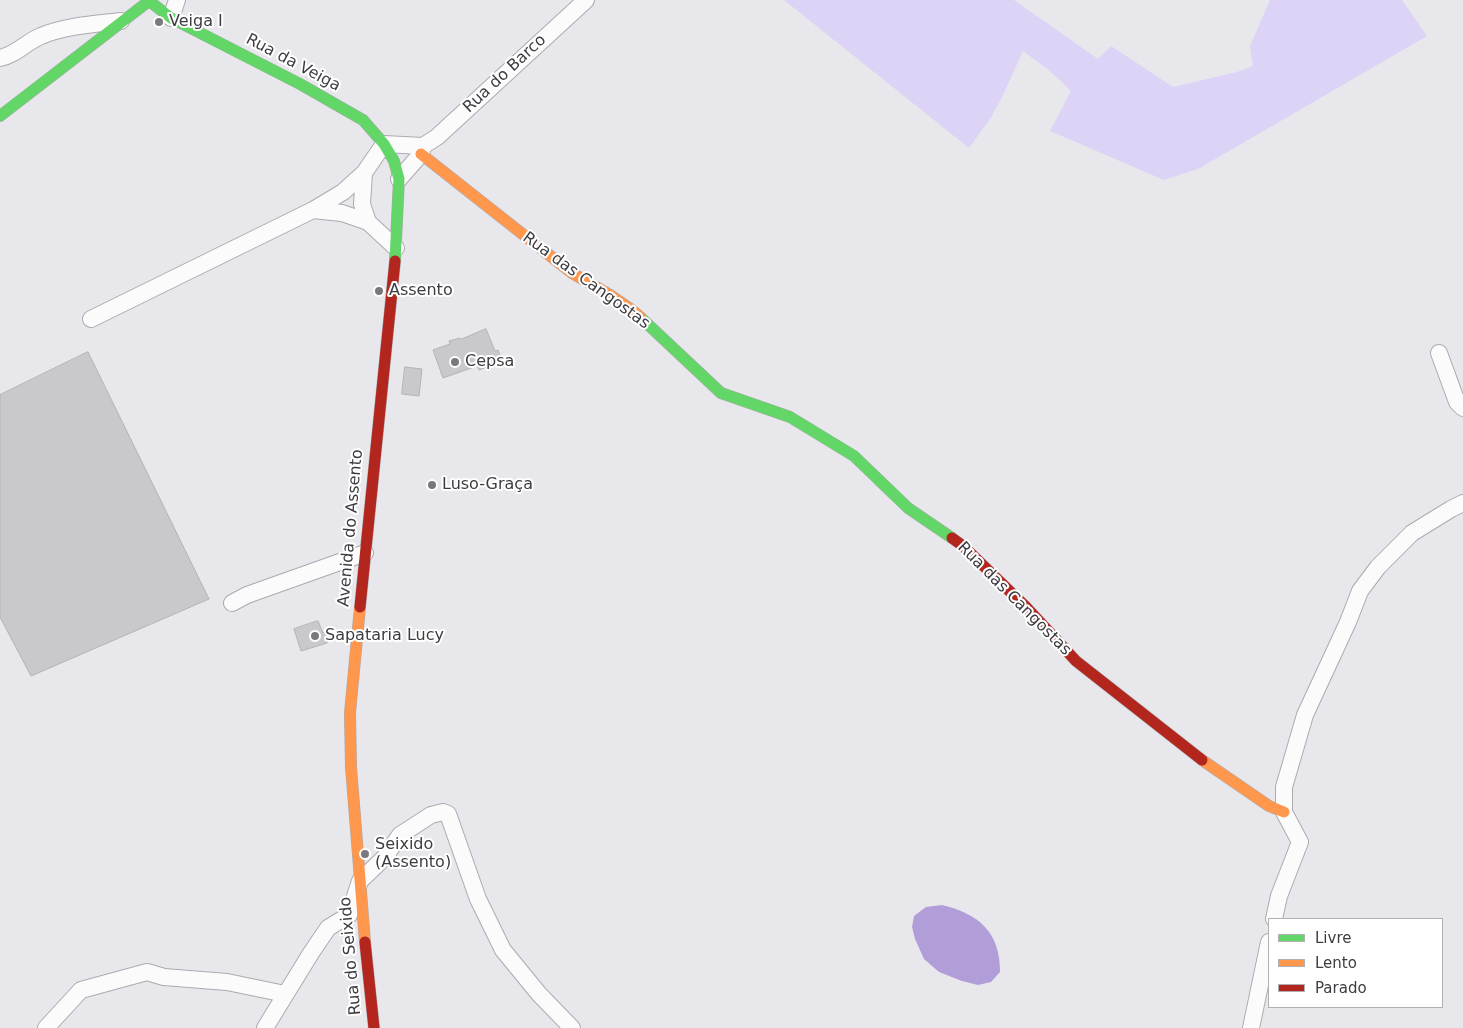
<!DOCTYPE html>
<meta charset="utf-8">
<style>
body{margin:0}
#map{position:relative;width:1463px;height:1028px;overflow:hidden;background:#e8e7ec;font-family:"DejaVu Sans",sans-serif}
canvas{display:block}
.legend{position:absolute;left:1268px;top:918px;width:175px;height:90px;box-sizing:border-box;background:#fff;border:1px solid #b1b1b3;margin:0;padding:6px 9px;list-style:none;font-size:15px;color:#3d3c41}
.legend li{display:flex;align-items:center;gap:10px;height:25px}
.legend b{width:25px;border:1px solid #b1b1b3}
</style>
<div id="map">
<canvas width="1463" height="1028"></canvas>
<ul class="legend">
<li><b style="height:6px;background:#63d668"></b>Livre</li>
<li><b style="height:6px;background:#ff974d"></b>Lento</li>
<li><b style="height:6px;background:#b3261e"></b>Parado</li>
</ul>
</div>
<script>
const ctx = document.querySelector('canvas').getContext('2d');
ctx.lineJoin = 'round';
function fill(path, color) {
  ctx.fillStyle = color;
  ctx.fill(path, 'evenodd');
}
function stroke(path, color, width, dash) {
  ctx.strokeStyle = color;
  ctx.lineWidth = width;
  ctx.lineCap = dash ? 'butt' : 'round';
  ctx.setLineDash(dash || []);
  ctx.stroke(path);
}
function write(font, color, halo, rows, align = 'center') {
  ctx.font = font + ' "DejaVu Sans",sans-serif';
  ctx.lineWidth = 4;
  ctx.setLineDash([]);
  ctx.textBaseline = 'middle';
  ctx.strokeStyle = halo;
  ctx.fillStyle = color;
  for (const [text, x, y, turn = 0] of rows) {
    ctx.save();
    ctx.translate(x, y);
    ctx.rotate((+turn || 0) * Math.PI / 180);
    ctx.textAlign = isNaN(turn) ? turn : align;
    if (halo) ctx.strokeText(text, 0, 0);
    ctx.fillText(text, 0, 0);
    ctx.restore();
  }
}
const green = new Path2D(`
 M784,0H1014L1098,59L1111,46L1173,87L1237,72L1253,66L1250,46L1270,0H1402L1427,36L1198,169L1164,180L1050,131L1071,91L1050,71L1023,51L1003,95L992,116L969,148Z`);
const water = new Path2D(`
 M942,905C979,914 1000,932 1000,972L991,982L978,985L962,981L939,972L924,959L915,939L912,927L914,916L926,907Z`);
const building = new Path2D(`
 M486,329L495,351L498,350L502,361L479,370L477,366L443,378L433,350L450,344L449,341L460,338L461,339Z
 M88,352L209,599L31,676L0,617V395Z
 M405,367L422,369L419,396L402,394Z
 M318,621L323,633L331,630L327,643L301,651L294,629Z`);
const street = new Path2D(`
 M171,18L177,0
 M0,58C16,55 26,42 41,36C64,26 95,24 121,21
 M364,173L362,204L368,222
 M399,179L421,154L423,146
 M313,210L342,213L368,222L396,248
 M91,319L313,210L343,192L364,173L384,144L423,146L437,137L586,0
 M1439,353L1457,402L1463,408
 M232,603L247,595L365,553
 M1274,919L1279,896L1300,842L1284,812V787L1305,715L1348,622L1360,591L1378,567L1412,533L1451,509L1463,503
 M46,1028L81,990L147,972L164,977L227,982L285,994
 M265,1028L311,953L328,928L349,915L360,881L385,857L400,835L431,815L443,812L448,814L478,899L503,950L539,994L572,1028
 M1251,1028L1269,942`);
const fast = new Path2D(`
 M148,0L171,18L300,84L363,120L384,144L394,161L399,179L395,261
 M0,116L149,1
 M640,317L721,393L790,417L854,456L908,508L952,538`);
const slow = new Path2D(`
 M421,154L572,273L610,295L632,310L640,317
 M360,607L350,713L351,767L365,942
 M1202,760L1269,806L1284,812`);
const jam = new Path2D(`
 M952,538L963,546L1026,607L1076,661L1202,760
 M360,607L395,261
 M365,942L374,1028`);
const markers = [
 [159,22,5,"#79787d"],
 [379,291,5,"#79787d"],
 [455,362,5,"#79787d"],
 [432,485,5,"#79787d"],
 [315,636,5,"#79787d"],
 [365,854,5,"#79787d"]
];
const poiNames = [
 ["Veiga I",169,22],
 ["Assento",389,291],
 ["Cepsa",465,362],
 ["Luso-Graça",442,485],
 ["Sapataria Lucy",325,636],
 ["Seixido",375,845],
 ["(Assento)",375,863]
];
const streetNames = [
 ["Rua da Veiga",293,63,28],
 ["Rua do Barco",505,74,-43],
 ["Rua das Cangostas",586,281,36],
 ["Avenida do Assento",351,528,-85],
 ["Rua das Cangostas",1014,599,45],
 ["Rua do Seixido",351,956,-95]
];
fill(green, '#dcd3f6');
fill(water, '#b19ed9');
fill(building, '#c9c8cc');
stroke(building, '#b3b2b6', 1);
stroke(street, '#acaaaf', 18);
stroke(fast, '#acaaaf', 12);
stroke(slow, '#acaaaf', 12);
stroke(jam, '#acaaaf', 12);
stroke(street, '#fcfbfc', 16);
stroke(fast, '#63d668', 11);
stroke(slow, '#ff974d', 11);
stroke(jam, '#b3261e', 11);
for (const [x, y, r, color] of markers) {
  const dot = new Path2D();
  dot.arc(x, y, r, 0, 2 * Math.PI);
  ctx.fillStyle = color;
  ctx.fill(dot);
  stroke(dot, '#fff', 2);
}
write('16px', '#3d3c41', '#fff', poiNames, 'left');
write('16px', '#3d3c41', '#fff', streetNames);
</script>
